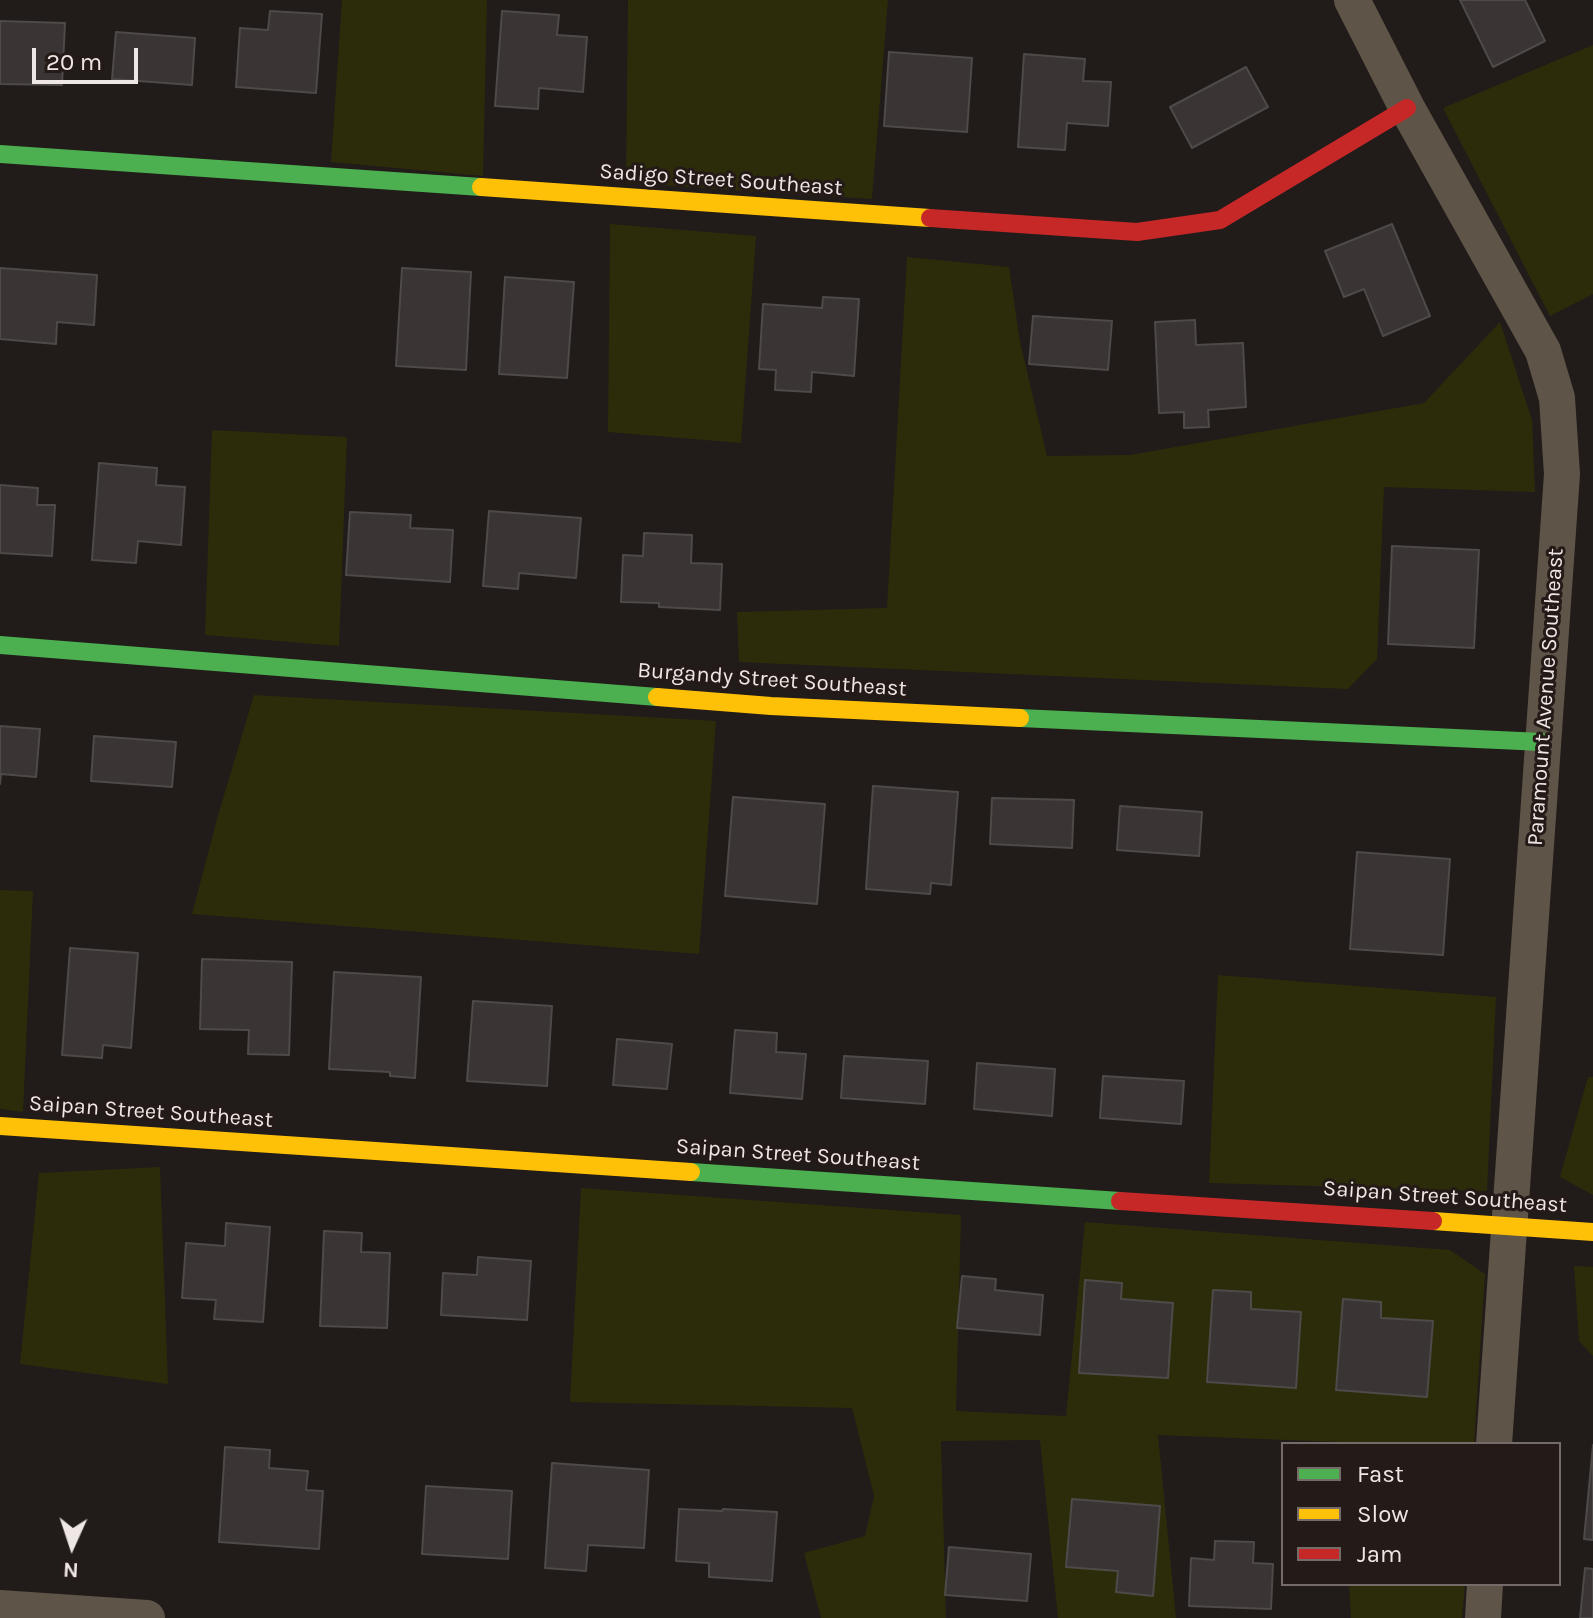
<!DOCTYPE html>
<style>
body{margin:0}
#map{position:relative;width:1593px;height:1618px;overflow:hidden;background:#211b1a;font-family:Karla,sans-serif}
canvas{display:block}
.legend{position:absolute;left:1281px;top:1442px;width:280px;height:144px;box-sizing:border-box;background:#241a17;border:2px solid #756c69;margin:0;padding:10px 14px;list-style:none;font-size:24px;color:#efe7e5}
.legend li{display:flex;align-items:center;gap:16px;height:40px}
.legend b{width:40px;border:2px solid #756c69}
.north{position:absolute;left:32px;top:1506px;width:80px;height:80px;-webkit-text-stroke:6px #241a17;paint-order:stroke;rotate:183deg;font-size:22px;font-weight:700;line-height:32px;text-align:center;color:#efe7e5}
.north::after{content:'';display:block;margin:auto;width:28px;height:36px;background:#efe7e5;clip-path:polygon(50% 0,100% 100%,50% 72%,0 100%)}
.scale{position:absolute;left:32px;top:48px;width:106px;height:36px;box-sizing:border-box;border:4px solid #efe7e5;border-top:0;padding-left:10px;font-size:24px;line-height:28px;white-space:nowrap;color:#efe7e5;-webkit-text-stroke:6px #241a17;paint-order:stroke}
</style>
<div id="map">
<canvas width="1593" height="1618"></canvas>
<ul class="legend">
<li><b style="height:10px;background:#4caf50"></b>Fast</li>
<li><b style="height:10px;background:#ffc107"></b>Slow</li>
<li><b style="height:10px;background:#c62828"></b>Jam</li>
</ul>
<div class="north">N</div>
<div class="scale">20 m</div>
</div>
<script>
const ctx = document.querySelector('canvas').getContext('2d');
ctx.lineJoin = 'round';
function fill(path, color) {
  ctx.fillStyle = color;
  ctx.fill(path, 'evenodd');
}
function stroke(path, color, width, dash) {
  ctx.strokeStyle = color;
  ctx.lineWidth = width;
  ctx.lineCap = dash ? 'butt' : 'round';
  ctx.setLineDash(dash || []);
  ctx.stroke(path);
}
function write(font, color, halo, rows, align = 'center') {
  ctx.font = font + ' Karla,sans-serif';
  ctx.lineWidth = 6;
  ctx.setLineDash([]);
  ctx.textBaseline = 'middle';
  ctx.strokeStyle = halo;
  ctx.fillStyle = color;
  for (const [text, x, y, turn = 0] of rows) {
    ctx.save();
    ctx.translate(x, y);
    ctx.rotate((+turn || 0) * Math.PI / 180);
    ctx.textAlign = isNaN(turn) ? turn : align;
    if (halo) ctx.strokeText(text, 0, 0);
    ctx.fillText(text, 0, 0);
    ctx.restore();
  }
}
const green = new Path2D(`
 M342,0H487L483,176L331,162Z
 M628,0H888L872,199L626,183Z
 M1593,45V294L1550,316L1443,108Z
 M610,224L756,236L741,443L608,432Z
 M907,257L1009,267L1020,342L1047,456L1130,455L1424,403L1500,322L1532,420L1535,492L1384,487L1377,659L1348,689L739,662L737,612L887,608Z
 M212,430L347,437L339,646L205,635Z
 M254,695L716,721L699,954L192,914L219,812Z
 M0,890L33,891L23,1112L0,1109Z
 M1218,975L1496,997L1487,1191L1209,1183Z
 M1588,1077H1593V1195L1560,1177Z
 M160,1167L168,1384L20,1364L39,1173Z
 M581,1188L961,1215L956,1411L1066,1416L1085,1222L1450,1250L1485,1274L1474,1444H1340V1442L1158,1435L1176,1618H1058L1040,1440L941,1441L946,1618H821L804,1553L865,1536L874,1496L852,1408L570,1402Z
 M1574,1266L1593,1267V1356L1579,1341Z
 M1349,1584H1465L1462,1618H1351Z`);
const building = new Path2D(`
 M1460,0H1525L1545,41L1493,67Z
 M270,11L322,14L316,93L236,87L240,28L268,30Z
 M502,11L559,15L557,35L587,37L583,92L539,88L538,109L495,106Z
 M0,21L65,23L62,85L0,84Z
 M116,32L195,38L192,85L112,79Z
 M889,52L972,58L967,132L884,126Z
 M1024,54L1085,59L1083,81L1111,82L1108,126L1067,123L1065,150L1018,147Z
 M1246,67L1268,107L1192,148L1170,107Z
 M1392,224L1430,316L1383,336L1364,289L1344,297L1325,251Z
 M0,268L97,275L94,325L57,322L56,344L0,339Z
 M402,268L471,272L466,370L396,366Z
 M505,277L574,282L567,378L499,374Z
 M823,297L859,299L854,376L812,372L811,392L775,390L776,370L759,369L763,304L822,308Z
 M1033,316L1112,321L1108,370L1029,364Z
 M1195,320L1196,345L1243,343L1246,407L1208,410L1209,427L1184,428V412L1159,413L1155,322Z
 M99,463L157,468L156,485L185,487L181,545L138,541L136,563L92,560Z
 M0,485L38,488L37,505H55L52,556L0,553Z
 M489,511L581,518L576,578L519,573L518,589L483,586Z
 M350,512L411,515L410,528L453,530L450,582L346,575Z
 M644,533L692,535L691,563L722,564L720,610L659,607V603L621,602L623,555L643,556Z
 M1392,546L1479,550L1474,648L1388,644Z
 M0,726L40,729L36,777L1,774L0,784Z
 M94,736L176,742L172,787L91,781Z
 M873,786L958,792L951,885L931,883L930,894L866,889Z
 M733,797L825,804L817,904L725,896Z
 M992,798L1074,800L1072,848L990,844Z
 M1120,806L1202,812L1199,856L1117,850Z
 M1357,852L1450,859L1443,955L1350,949Z
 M70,948L138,953L131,1048L103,1045L102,1058L62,1055Z
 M202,959L292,962L289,1055L248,1054L249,1030L200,1029Z
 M334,972L421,977L415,1078L390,1076V1072L329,1069Z
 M473,1001L552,1006L547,1086L467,1081Z
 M735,1030L777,1033L776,1052L806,1054L802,1099L730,1093Z
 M617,1039L672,1044L667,1089L613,1085Z
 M844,1056L928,1061L925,1104L841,1098Z
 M977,1063L1055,1069L1052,1116L974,1109Z
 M1103,1076L1184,1081L1181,1124L1100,1118Z
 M226,1223L270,1227L263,1322L214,1319L216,1300L182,1298L186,1243L225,1246Z
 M324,1231L362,1233L361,1252L390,1253L387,1328L320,1326Z
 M478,1257L531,1261L527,1320L441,1315L443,1273L477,1275Z
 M962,1276L996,1279L995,1290L1043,1295L1040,1335L957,1328Z
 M1085,1280L1122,1283L1121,1299L1173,1303L1168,1378L1079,1373Z
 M1213,1290L1251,1292V1309L1301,1312L1296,1388L1207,1382Z
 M1343,1299L1381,1302V1318L1433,1321L1427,1397L1336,1390Z
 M1593,1445V1540L1584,1539Z
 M225,1447L270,1450L269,1468L308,1471L306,1490L323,1491L319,1549L219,1542Z
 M552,1463L649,1470L644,1548L588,1545L586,1571L545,1568Z
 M426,1486L512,1491L508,1559L422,1554Z
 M1072,1499L1160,1506L1153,1596L1116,1592L1118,1571L1066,1567Z
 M679,1509L722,1511L723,1509L777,1512L772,1581L709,1577V1563L676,1561Z
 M1215,1541L1254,1542L1253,1563L1273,1564L1271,1609L1189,1606L1191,1558L1214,1560Z
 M949,1547L1031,1554L1027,1601L945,1595Z
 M1585,1568L1593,1569V1618H1580Z`);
const street = new Path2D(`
 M1352,0L1407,108L1543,351L1557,398L1562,474L1494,1444
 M0,1608L147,1618
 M1483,1618L1485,1584`);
const fast = new Path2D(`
 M0,154L481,187
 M0,645L657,697
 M1020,718L1542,742
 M691,1172L1120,1201`);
const slow = new Path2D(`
 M481,187L930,218
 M657,697L771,706L1020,718
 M0,1126L691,1172
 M1433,1221L1593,1232`);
const jam = new Path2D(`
 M930,218L1137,232L1220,220L1407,108
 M1120,1201L1433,1221`);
const streetNames = [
 ["Sadigo Street Southeast",721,180,4],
 ["Burgandy Street Southeast",772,680,4],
 ["Paramount Avenue Southeast",1546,697,-86],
 ["Saipan Street Southeast",151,1112,4],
 ["Saipan Street Southeast",798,1155,4],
 ["Saipan Street Southeast",1445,1197,4]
];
fill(green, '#2d2c0a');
fill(building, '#3a3434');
stroke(building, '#4e4a49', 2);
stroke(street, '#5e5447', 36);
stroke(fast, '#4caf50', 18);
stroke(slow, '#ffc107', 18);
stroke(jam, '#c62828', 18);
write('22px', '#efe7e5', '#241a17', streetNames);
</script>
